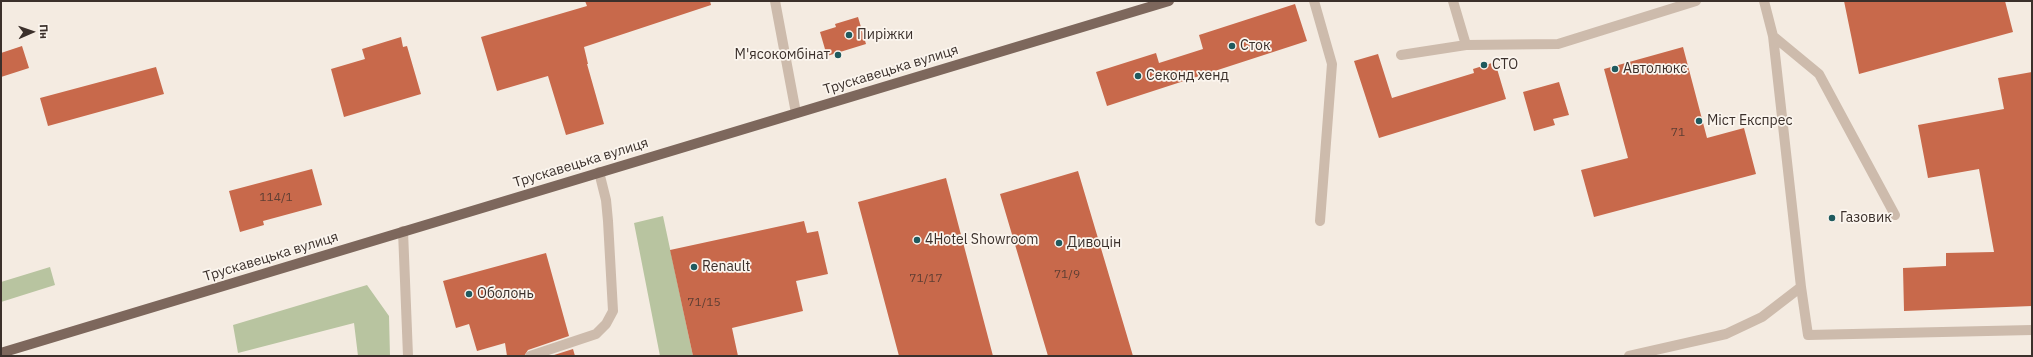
<!DOCTYPE html>
<meta charset="utf-8">
<style>
body{margin:0}
#map{position:relative;width:2033px;height:357px;overflow:hidden;background:#f4ebe1;font-family:"IBM Plex Sans",sans-serif}
canvas{display:block}
.frame{position:absolute;inset:0;border:2px solid #3b302b;pointer-events:none}
.north{position:absolute;left:12px;top:12px;width:40px;height:40px;-webkit-text-stroke:3px #fbf5ee;paint-order:stroke;rotate:88deg;font-size:11px;font-weight:700;line-height:16px;text-align:center;color:#3b302b}
.north::after{content:'';display:block;margin:auto;width:14px;height:18px;background:#3b302b;clip-path:polygon(50% 0,100% 100%,50% 72%,0 100%)}
</style>
<div id="map">
<canvas width="2033" height="357"></canvas>
<div class="frame"></div>
<div class="north">Пн</div>
</div>
<script>
const ctx = document.querySelector('canvas').getContext('2d');
ctx.lineJoin = 'round';
function fill(path, color) {
  ctx.fillStyle = color;
  ctx.fill(path, 'evenodd');
}
function stroke(path, color, width, dash) {
  ctx.strokeStyle = color;
  ctx.lineWidth = width;
  ctx.lineCap = dash ? 'butt' : 'round';
  ctx.setLineDash(dash || []);
  ctx.stroke(path);
}
function write(font, color, halo, rows, align = 'center') {
  ctx.font = font + ' "IBM Plex Sans",sans-serif';
  ctx.lineWidth = 3.5;
  ctx.setLineDash([]);
  ctx.textBaseline = 'middle';
  ctx.strokeStyle = halo;
  ctx.fillStyle = color;
  for (const [text, x, y, turn = 0] of rows) {
    ctx.save();
    ctx.translate(x, y);
    ctx.rotate((+turn || 0) * Math.PI / 180);
    ctx.textAlign = isNaN(turn) ? turn : align;
    if (halo) ctx.strokeText(text, 0, 0);
    ctx.fillText(text, 0, 0);
    ctx.restore();
  }
}
const green = new Path2D(`
 M663,216L693,356H660L634,223Z
 M50,267L55,285L1,302V282Z
 M367,285L389,316L390,356H358L354,323L238,353L233,325Z`);
const building = new Path2D(`
 M585,1H710L711,5L584,47L588,64H587L604,124L566,135L548,76L497,91L481,37L587,6Z
 M1844,1H2005L2013,32L1859,74Z
 M1295,4L1307,41L1107,106L1096,72L1156,53L1159,63L1203,49L1199,35Z
 M858,17L866,44L827,56L820,32L836,27L835,24Z
 M401,37L403,47L407,46L421,94L344,117L331,69L365,59L362,49Z
 M22,46L29,68L1,77V53Z
 M1683,47L1707,138L1744,128L1756,174L1594,217L1581,170L1628,158L1604,69Z
 M1378,54L1392,98L1474,73L1473,69L1495,62L1506,99L1379,138L1354,61Z
 M156,67L164,94L48,126L40,98Z
 M2032,72V306L1904,311L1903,268L1946,266V253L1994,252L1979,169L1928,178L1918,125L2004,109L1998,78Z
 M1559,82L1569,115L1553,119L1555,125L1534,131L1523,92Z
 M312,169L322,205L263,221L264,225L240,232L229,191Z
 M1078,171L1133,356H1048L1000,194Z
 M946,178L993,356H899L858,202Z
 M804,221L807,233L818,231L828,274L796,281L803,311L732,328L738,356H693L670,250Z
 M546,253L569,336L528,350L524,356H507L505,343L477,351L469,324L456,328L443,281Z
 M573,349L575,356H551Z`);
const minor = new Path2D(`
 M775,1L796,113
 M1314,1L1332,64L1320,221
 M1453,1L1466,45L1558,44L1696,1
 M1764,1L1773,36L1801,287L1808,335L2032,330
 M1773,36L1819,74L1895,215
 M1401,55L1466,45
 M403,231L408,356
 M530,356L596,334L606,324L613,311L608,221L606,200L599,172
 M1629,356L1726,334L1762,317L1801,287`);
const major = new Path2D(`
 M1,353L1169,1`);
const markers = [
 [849,35,4,"#1f5a5e"],
 [1232,46,4,"#1f5a5e"],
 [838,55,4,"#1f5a5e"],
 [1484,65,4,"#1f5a5e"],
 [1615,69,4,"#1f5a5e"],
 [1138,76,4,"#1f5a5e"],
 [1699,121,4,"#1f5a5e"],
 [1832,218,4,"#1f5a5e"],
 [917,240,4,"#1f5a5e"],
 [1059,243,4,"#1f5a5e"],
 [694,267,4,"#1f5a5e"],
 [469,294,4,"#1f5a5e"]
];
const numberNames = [
 ["71",1678,133],
 ["114/1",276,198],
 ["71/9",1067,275],
 ["71/17",926,279],
 ["71/15",704,303]
];
const poiNames = [
 ["Пиріжки",857,35],
 ["Сток",1240,46],
 ["М'ясокомбінат",830,55,"right"],
 ["СТО",1492,65],
 ["Автолюкс",1623,69],
 ["Секонд хенд",1146,76],
 ["Міст Експрес",1707,121],
 ["Газовик",1840,218],
 ["4Hotel Showroom",925,240],
 ["Дивоцін",1067,243],
 ["Renault",702,267],
 ["Оболонь",477,294]
];
const streetNames = [
 ["Трускавецька вулиця",891,70,-17],
 ["Трускавецька вулиця",581,163,-17],
 ["Трускавецька вулиця",271,257,-17]
];
fill(green, '#b8c4a0');
fill(building, '#c8694b');
stroke(minor, '#cdbbac', 10);
stroke(major, '#7d675c', 10);
for (const [x, y, r, color] of markers) {
  const dot = new Path2D();
  dot.arc(x, y, r, 0, 2 * Math.PI);
  ctx.fillStyle = color;
  ctx.fill(dot);
  stroke(dot, '#fbf5ee', 1.5);
}
write('12px', '#5e3e33', null, numberNames);
write('14px', '#3b302b', '#fbf5ee', poiNames, 'left');
write('14px', '#3b302b', '#fbf5ee', streetNames);
</script>
